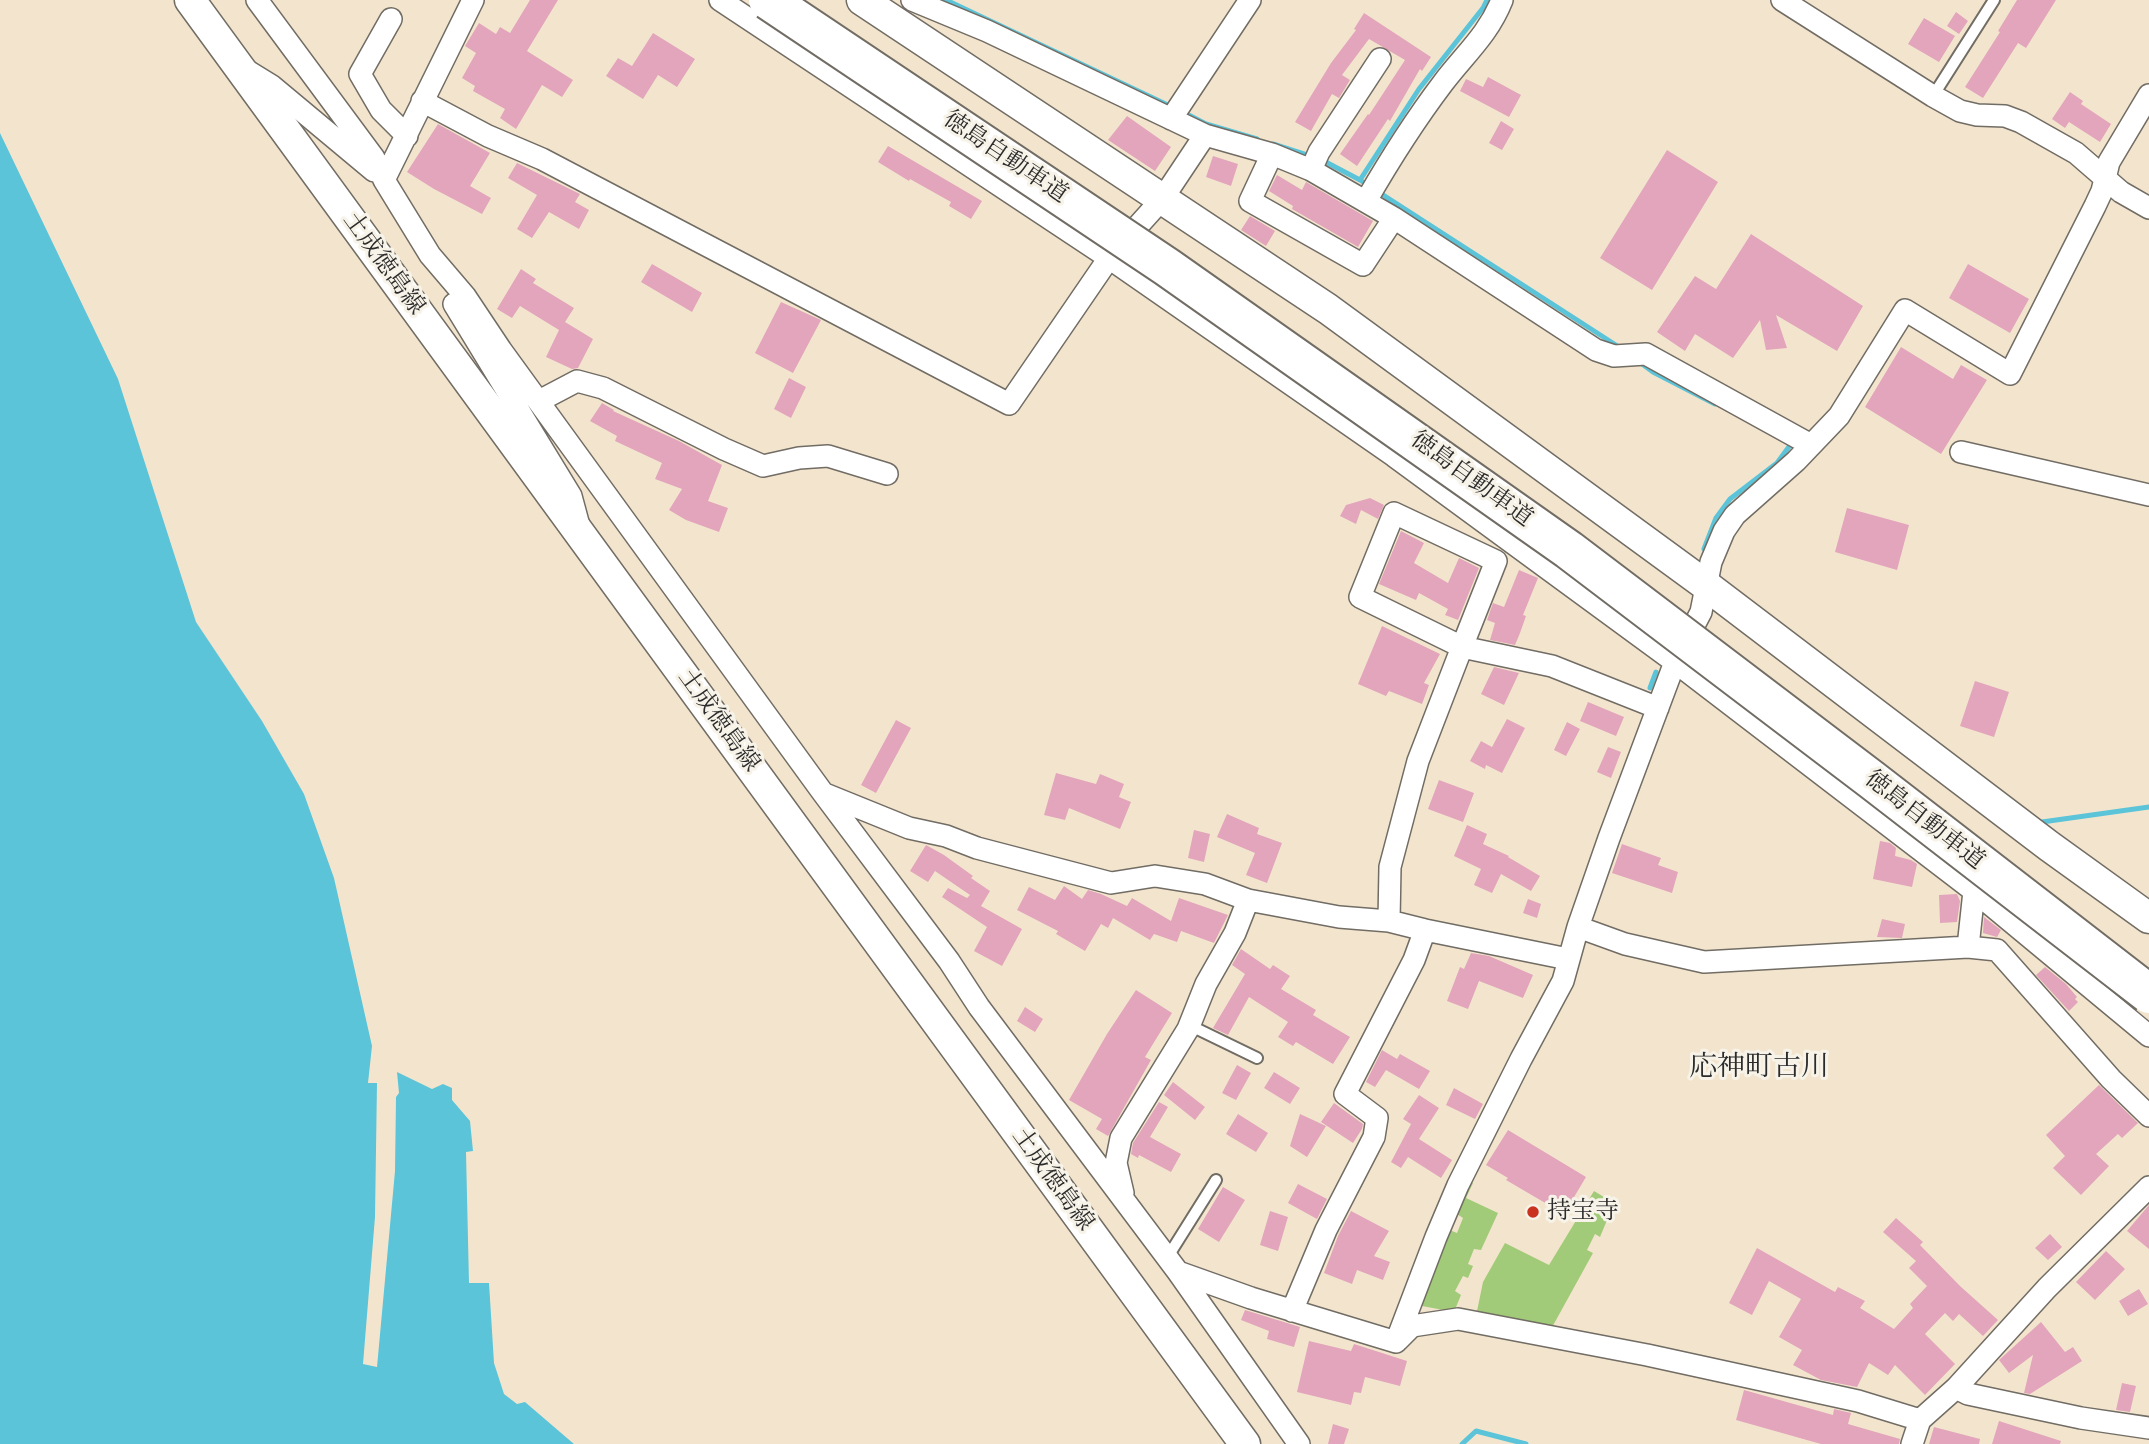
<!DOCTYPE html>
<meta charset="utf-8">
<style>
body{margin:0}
canvas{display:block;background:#f3e5cd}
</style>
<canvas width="2149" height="1444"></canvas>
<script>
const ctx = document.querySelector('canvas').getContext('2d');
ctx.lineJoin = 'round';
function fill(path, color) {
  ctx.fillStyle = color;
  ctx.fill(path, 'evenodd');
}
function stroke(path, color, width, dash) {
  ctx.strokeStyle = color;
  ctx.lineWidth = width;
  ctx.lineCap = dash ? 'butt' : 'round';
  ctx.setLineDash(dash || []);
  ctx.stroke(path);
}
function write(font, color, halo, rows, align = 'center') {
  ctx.font = font + ' Cardo,"Noto Serif JP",serif';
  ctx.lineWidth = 6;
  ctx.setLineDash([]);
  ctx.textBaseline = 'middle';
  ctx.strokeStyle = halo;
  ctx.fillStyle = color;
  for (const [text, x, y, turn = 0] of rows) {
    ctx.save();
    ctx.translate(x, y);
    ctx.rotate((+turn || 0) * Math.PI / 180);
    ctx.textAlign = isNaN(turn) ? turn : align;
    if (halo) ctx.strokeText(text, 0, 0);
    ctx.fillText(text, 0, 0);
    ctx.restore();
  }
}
const green = new Path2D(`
 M1468,1180L1473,1183L1466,1198L1498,1213L1481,1250L1474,1249L1468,1264L1473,1266L1468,1278L1463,1276L1455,1291L1461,1295L1454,1312L1422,1306L1447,1229L1457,1233L1463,1218L1454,1212Z
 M1594,1191L1609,1200L1604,1210L1610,1213L1600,1237L1595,1234L1587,1250L1593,1253L1550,1331L1476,1316L1483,1282L1505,1243L1549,1265Z`);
const water = new Path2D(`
 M0,133L118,379L196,622L262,721L304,794L334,878L372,1046L368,1083H377L375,1217L363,1364L377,1367L395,1171L396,1097L399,1093L397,1072L432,1089L443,1084L452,1088V1100L470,1121L473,1151L466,1152L469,1283H489L494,1363L504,1394L517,1404L525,1402L574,1444H0Z`);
const stream = new Path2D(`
 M946,0L1172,107
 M1181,111L1206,124L1257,139
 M1273,144L1310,156
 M1320,159L1360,180
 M1369,186L1360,180L1419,89L1483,8L1487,0
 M1377,191L1622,349
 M1638,361L1653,372L1715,404
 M1704,549L1716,518L1730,499L1777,463L1791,444L1789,442
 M1650,688L1656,672
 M2042,822L2149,807
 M1462,1444L1476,1431L1526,1444`);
const building = new Path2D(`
 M530,0H558L527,51L573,80L562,97L542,85L516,129L500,118L505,109L473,91L475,86L462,78L476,53L465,46L479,23L496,34L500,27L510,33Z
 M2017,0H2056L2026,48L2018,43L1983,98L1965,87L2000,32L1998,31Z
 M1956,12L1968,21L1959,34L1947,26Z
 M1364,13L1431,57L1422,71L1420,69L1390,121L1388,119L1357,166L1340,154L1368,114L1369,115L1405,60L1369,39L1342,75L1350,80L1339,98L1332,94L1311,131L1295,122L1331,63L1356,30L1354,29Z
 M1924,18L1955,36L1939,62L1908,44Z
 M653,33L695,59L677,87L658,75L643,99L606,76L618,58L632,66Z
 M1488,77L1521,95L1509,117L1460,91L1466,79L1483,87Z
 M2070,92L2083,101L2081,104L2111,124L2100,142L2069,122L2065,128L2052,119Z
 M1127,116L1171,147L1155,171L1108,140Z
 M1501,121L1514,129L1502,150L1489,143Z
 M438,124L490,153L470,186L491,198L482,214L434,189L407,172Z
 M888,146L982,201L971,219L949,206L951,202L910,179L909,181L878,162Z
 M1667,150L1718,182L1652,290L1600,258Z
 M1213,156L1238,164L1231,186L1206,177Z
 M517,163L580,194L575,202L589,210L579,229L549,212L532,238L517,229L537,195L508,178Z
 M1277,175L1302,190L1306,182L1373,221L1358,247L1292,209L1293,206L1269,191Z
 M1250,216L1275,231L1266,246L1241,230Z
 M1751,234L1863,306L1837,351L1776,315L1787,348L1766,350L1760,320L1733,358L1695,334L1685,351L1657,332L1695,276L1716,289Z
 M652,264L702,293L692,312L641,282Z
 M1968,264L2029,299L2010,333L1949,298Z
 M521,269L536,279L533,283L574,308L565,322L593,339L578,368L572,369L546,357L559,330L520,306L512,318L497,309Z
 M781,302L821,320L793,373L755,353Z
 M1901,347L1953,379L1961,365L1987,380L1941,454L1865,407Z
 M789,378L806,387L791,418L774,409Z
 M602,403L614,410L613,411L679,441L722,465L708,501L728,508L719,532L686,520L669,510L682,489L655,479L662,463L615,441L617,436L590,421Z
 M1370,498L1384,505L1378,519L1361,510L1356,524L1340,516L1346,505Z
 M1847,508L1909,525L1897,570L1835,552Z
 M1401,531L1424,543L1414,563L1448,583L1459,558L1479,568L1458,620L1445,615L1448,609L1419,593L1416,600L1379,584Z
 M1519,570L1538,578L1523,615L1526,616L1520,633L1515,645L1490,640L1495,623L1487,620L1493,603L1504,607Z
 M1382,626L1440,654L1424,683L1429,685L1422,704L1389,691L1386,696L1358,684Z
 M1494,667L1519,673L1504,705L1481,694Z
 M1975,681L2009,692L1994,737L1960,726Z
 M1588,702L1624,717L1616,736L1580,721Z
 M1507,719L1525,728L1502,773L1486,765L1485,769L1470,761L1481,741L1492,747Z
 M896,720L911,728L876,793L861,785Z
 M1567,722L1580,729L1566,756L1554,750Z
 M1608,747L1621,752L1611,778L1597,772Z
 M1056,773L1096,784L1100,774L1124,784L1119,797L1131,802L1120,829L1069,808L1065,820L1044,815Z
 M1439,780L1474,793L1463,822L1428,809Z
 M1227,814L1259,828L1257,834L1282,843L1267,883L1246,875L1255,853L1217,837Z
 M1467,825L1487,834L1483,844L1509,856L1508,857L1540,876L1531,891L1501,874L1492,893L1474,885L1481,869L1454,856Z
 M1194,830L1210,834L1204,862L1188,858Z
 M1880,841L1890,843L1896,848L1895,856L1911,860L1917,864L1912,887L1873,879Z
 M1622,844L1661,858L1658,865L1678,872L1672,893L1612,873Z
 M926,845L944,855L973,876L971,878L990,891L981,906L1022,929L1002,966L974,951L987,927L942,897L948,888L967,898L970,895L935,871L928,882L910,871Z
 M1064,886L1082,899L1088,890L1101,894L1127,906L1132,898L1171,921L1179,898L1228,915L1214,943L1181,931L1177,942L1154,934L1150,940L1113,918L1108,928L1101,924L1085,951L1056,934L1058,931L1017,910L1029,887L1055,900Z
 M1957,894L1960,901L1957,922L1940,923L1939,895Z
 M1528,899L1541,904L1537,918L1523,913Z
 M1984,917L2001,930L1997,937L1983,933Z
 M1882,919L1905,924L1902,938L1877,937Z
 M1241,949L1270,969L1273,965L1290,976L1281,989L1316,1010L1313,1015L1350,1037L1333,1064L1296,1042L1293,1046L1278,1037L1288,1022L1249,997L1228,1035L1213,1028L1245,974L1232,965Z
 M1471,953L1489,956L1533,975L1523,998L1479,981L1468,1009L1447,1001L1460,967L1464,969Z
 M2045,967L2066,984L2077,997L2075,999L2078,1002L2069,1011L2036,975Z
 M1136,990L1172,1013L1145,1057L1151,1060L1108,1136L1096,1129L1102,1119L1069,1100L1107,1034Z
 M1025,1007L1043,1019L1035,1032L1017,1021Z
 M1382,1050L1397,1059L1400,1054L1430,1071L1419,1089L1386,1070L1375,1087L1366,1082Z
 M1237,1065L1251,1073L1236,1100L1222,1093Z
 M1274,1072L1300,1088L1290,1104L1264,1088Z
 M1173,1082L1205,1107L1195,1120L1164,1095Z
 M2099,1085L2138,1123L2122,1138L2118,1134L2096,1154L2109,1166L2081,1195L2053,1168L2065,1156L2046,1135Z
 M1454,1088L1483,1104L1475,1119L1446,1105Z
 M1419,1095L1439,1108L1419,1139L1452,1160L1441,1178L1408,1157L1401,1168L1391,1162L1411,1124L1403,1119Z
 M1159,1102L1168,1107L1150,1137L1181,1154L1171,1172L1139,1155L1138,1158L1131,1154L1133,1143Z
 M1334,1103L1363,1124L1362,1129L1353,1143L1321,1122Z
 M1238,1114L1268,1133L1256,1152L1226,1134Z
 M1300,1114L1326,1126L1307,1157L1290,1146Z
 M1508,1130L1586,1177L1564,1214L1506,1180L1508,1178L1486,1165Z
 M1298,1184L1327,1199L1317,1219L1288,1203Z
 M1223,1187L1245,1200L1219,1242L1198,1229Z
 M2149,1205V1249L2127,1231Z
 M1270,1211L1288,1217L1278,1251L1260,1245Z
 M1351,1211L1389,1231L1374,1256L1390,1262L1383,1280L1357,1270L1352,1284L1324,1273L1338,1236Z
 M1896,1218L1923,1242L1920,1245L1960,1286L1998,1320L1983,1336L1959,1314L1953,1321L1945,1313L1925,1334L1955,1364L1925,1395L1895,1365L1888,1375L1869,1363L1857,1387L1821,1380L1793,1365L1802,1350L1779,1337L1801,1299L1769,1281L1752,1315L1729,1303L1757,1248L1835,1292L1838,1287L1865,1301L1860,1308L1894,1329L1913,1308L1910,1304L1927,1286L1909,1268L1916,1261L1883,1232Z
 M2050,1234L2062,1247L2048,1260L2035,1248Z
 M2106,1251L2125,1269L2095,1300L2076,1282Z
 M2139,1289L2148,1304L2128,1316L2119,1301Z
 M1245,1310L1300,1327L1294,1347L1267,1339L1269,1331L1241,1320Z
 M2041,1322L2065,1352L2073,1347L2082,1361L2030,1394L2024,1393L2033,1355L2009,1373L1999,1360Z
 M1309,1341L1351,1351L1354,1344L1407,1361L1400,1386L1365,1377L1361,1393L1354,1392L1351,1405L1297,1392Z
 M2122,1383L2136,1386L2130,1412L2116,1410Z
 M1744,1390L1833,1415L1834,1409L1851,1413L1848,1424L1900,1439L1899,1444H1821L1736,1420Z
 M1999,1421L2061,1441L2060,1444H1992Z
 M1333,1424L1349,1429L1344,1444H1328Z
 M1934,1427L1980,1439L1979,1444H1929Z`);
const lane = new Path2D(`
 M1933,96L1994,0
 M1189,1025L1257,1058
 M1167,1258L1216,1180`);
const street = new Path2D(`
 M257,0L374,158L384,180L430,255L465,296L501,350L823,793L949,961L979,1007L1178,1272L1299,1444
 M720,0L1109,258L1394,456L1675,662L1876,816L1974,891L2149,1036
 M912,0L987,31L1205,135L1272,154L1311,170L1394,218L1596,350L1614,356L1646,354L1811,445
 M1782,0L1933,96L1960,111L1977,115L2005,116L2021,122L2076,153L2121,192L2149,208
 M391,19L360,74L381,110L407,136
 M246,70L272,86L374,171
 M422,101L488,136L542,159L1009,404L1109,258L1163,198L1205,135
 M1171,119L1250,0
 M1272,154L1250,201L1363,265L1394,218
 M1311,170L1319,152L1380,59
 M384,180L473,0
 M1366,201C1389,161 1415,120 1443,83C1465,54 1488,35 1502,0
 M454,304L571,496L578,522
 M539,401L577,381L603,388L724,449L763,466L799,458L828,456L887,474
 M1961,452L2149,495
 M825,794L909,828L946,836L977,848L1111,883L1155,876L1205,884L1248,900L1339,917L1389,921L1425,930L1568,959
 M1389,921L1390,867L1418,761L1462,647L1360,597L1394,513L1496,561L1462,647L1552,666L1658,708
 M1578,927L1625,944L1704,962L1968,947L1997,950L2111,1079L2149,1116
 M1968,947L1974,891
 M2149,1187L2047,1288L1956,1388L1968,1394L2081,1418L2149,1428
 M1123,1193L1116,1163L1121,1138L1188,1029L1206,984L1235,933L1248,900
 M1178,1272L1251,1298L1396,1342
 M1292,1311L1326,1230L1374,1137L1377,1118L1345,1094L1414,960L1425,930
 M1398,1340L1412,1326L1458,1319L1647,1355L1858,1401L1920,1420
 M1396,1342L1436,1237L1458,1185L1521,1059L1563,981L1578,927L1609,838L1675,662L1701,612L1711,562L1724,531L1735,515L1796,461L1839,416L1905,310L2010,374L2095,206L2102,191L2109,162L2149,95
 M1912,1444L1920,1420L1956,1388`);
const secondary = new Path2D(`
 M190,0L1245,1444
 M862,0L1328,309L1707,586L2049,846L2149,918`);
const highwayBridge = new Path2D(`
 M768,0L1167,267L1569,550L1872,780L2149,994`);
const markers = [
 [1533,1212,7,"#c8321e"]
];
const streetNames = [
 ["徳島自動車道",1005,158,34],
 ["土成徳島線",383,264,54],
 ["徳島自動車道",1471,480,36],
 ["土成徳島線",718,721,54],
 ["徳島自動車道",1924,821,38],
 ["土成徳島線",1052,1180,54]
];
const poiNames = [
 ["持宝寺",1547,1212]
];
const quarterNames = [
 ["応神町古川",1759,1069]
];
fill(green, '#a1cb78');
fill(water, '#5cc4d9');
stroke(stream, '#5cc4d9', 5);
fill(building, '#e2a5bc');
stroke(lane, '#716c64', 14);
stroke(street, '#716c64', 24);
stroke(secondary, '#716c64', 33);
stroke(lane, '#fff', 10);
stroke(street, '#fff', 21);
stroke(secondary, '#fff', 30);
stroke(highwayBridge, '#716c64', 42, []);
stroke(highwayBridge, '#fff', 38);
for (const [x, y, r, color] of markers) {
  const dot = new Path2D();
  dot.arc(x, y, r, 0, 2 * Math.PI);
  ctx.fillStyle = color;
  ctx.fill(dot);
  stroke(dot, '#f7f3e8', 2.5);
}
write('24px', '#2b2b2b', '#f7f3e8', streetNames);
write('24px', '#2b2b2b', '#f7f3e8', poiNames, 'left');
write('28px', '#2b2b2b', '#f7f3e8', quarterNames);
</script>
